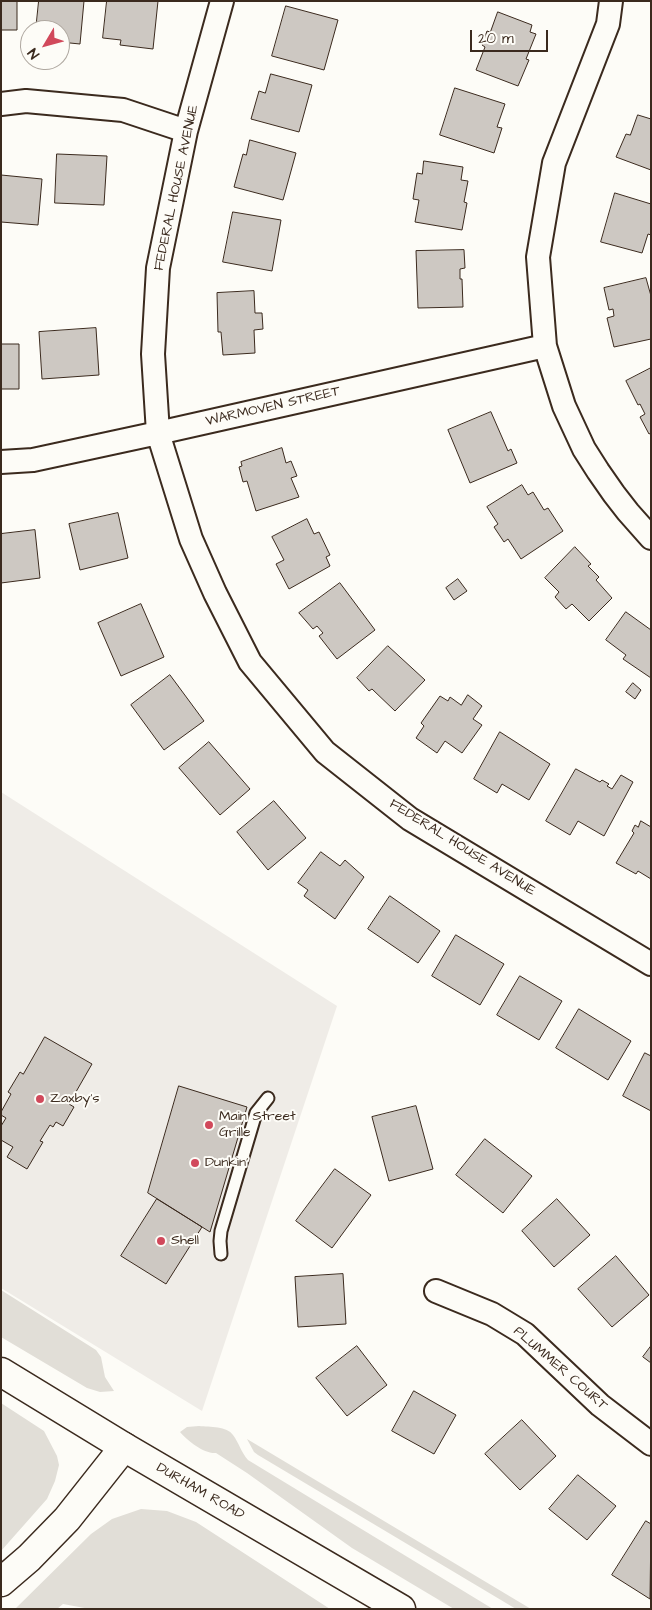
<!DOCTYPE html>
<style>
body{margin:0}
#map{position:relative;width:652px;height:1610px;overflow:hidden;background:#fdfcf7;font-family:"Architects Daughter",sans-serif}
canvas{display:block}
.frame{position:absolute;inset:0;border:2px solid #3b2a1e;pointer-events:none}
.north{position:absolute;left:20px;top:20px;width:50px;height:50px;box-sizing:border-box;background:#fdfcf7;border:1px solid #afa8a0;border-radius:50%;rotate:233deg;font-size:14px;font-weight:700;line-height:20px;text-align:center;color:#3b2a1e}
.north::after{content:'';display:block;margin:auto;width:18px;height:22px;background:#d1495b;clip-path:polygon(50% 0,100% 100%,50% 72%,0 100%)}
.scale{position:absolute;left:470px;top:30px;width:78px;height:22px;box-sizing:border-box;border:2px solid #3b2a1e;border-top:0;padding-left:6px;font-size:15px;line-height:18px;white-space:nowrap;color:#3b2a1e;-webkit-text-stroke:4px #fdfcf7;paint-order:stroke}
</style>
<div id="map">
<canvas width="652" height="1610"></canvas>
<div class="frame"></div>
<div class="north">N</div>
<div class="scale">20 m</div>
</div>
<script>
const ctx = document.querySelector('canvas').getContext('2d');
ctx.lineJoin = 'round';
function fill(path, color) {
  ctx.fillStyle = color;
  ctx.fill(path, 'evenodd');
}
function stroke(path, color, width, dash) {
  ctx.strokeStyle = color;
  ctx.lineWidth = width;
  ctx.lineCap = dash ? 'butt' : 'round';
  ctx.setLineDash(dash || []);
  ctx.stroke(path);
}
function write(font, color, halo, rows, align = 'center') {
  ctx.font = font + ' "Architects Daughter",sans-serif';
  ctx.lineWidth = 4;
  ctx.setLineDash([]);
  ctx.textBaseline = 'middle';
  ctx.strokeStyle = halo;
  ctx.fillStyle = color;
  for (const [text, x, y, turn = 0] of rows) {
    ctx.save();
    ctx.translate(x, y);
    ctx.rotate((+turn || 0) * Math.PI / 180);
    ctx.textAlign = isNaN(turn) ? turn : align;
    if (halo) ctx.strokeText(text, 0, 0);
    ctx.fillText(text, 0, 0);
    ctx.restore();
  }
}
const built = new Path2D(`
 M1,792L337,1006L202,1411L1,1288Z`);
const green = new Path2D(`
 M1,1290L96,1350L101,1357L105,1377L114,1391L100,1392L87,1388L1,1337Z
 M1,1403L44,1431L57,1456L59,1465L55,1481L47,1499L1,1551Z
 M199,1426C210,1427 227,1426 233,1435C239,1443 241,1452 248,1460L493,1609H454L352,1548L247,1473L216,1453C204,1454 188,1441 180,1432L187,1427Z
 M247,1439L531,1609H516L258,1455L254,1452Z
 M141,1509L167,1511L196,1522L330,1609H90L63,1604L57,1609H15L91,1534L112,1519Z`);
const building = new Path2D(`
 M1,1H17V30H1Z
 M39,1H84L80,44L60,42V30H36Z
 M107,1H158L153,49L120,45L121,40L103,38Z
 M286,6L338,20L324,70L272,56Z
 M498,12L532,25L530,32L536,34L526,59L529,60L518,86L476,70L485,47L482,45L487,31L490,32Z
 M271,74L312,85L299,132L251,119L259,91L265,93Z
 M455,88L505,104L497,127L502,128L494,153L440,135Z
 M638,115L651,119V170L616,157L626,134L630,135Z
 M250,140L296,153L283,200L234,187L243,154L246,155Z
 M57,154L107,156L104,205L55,203Z
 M424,161L463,167L461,180L468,181L464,202L467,203L462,230L415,222L419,200L413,199L417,173L422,174Z
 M1,175L42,179L38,225L1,222Z
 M615,193L651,204V235L648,234L642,253L601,242Z
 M233,212L281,220L272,271L223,262Z
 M464,250L465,268L460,269V279H462L463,307L418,308L416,251Z
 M646,278L651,296V339L614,347L607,318L614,316L613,309L609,310L604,288Z
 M254,291L255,313H262L263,329L254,330L255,353L223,355L221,332H218L217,293Z
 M96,328L99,375L42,379L39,332Z
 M1,344H19V389H1Z
 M651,368V433L649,434L640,417L645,414L640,404L638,405L626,381Z
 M491,412L508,451L511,449L517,463L470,483L448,430Z
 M282,448L286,463L291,461L297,476L291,478L299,497L256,511L247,481L243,482L239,467L242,466L241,462Z
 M522,485L528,495L533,492L544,510L548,508L563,531L521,559L508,539L504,542L494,527L498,524L487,507Z
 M118,513L128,558L80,570L69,524Z
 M307,519L314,534L319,532L330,555L326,557L330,566L289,589L276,564L284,560L272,537Z
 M35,530L40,578L1,583V534Z
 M575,547L591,564L588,566L599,577L596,580L612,598L589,621L572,604L566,609L555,597L559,592L545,578Z
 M458,579L467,591L454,600L446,588Z
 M340,583L375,630L337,659L319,636L323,633L317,626L313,629L299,613Z
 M141,604L164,657L121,676L98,623Z
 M626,612L651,630V678L623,659L626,655L606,640Z
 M388,646L425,680L395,711L372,689L369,691L357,678Z
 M170,675L204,721L164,750L131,705Z
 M633,683L641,690L635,699L626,692Z
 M468,695L482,706L473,719L482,725L462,753L445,741L437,753L416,738L424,726L421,723L440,696L448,701L450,697L461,705Z
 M500,732L550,764L529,800L502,784L497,793L474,779Z
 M209,742L250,789L220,815L179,768Z
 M576,769L600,782L602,780L609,784L607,786L612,789L621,775L633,782L604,836L578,821L570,835L546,821Z
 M274,801L306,838L268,870L237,832Z
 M641,821L651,827V879L638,871L636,874L616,863L634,833L632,831L635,825L638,827Z
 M321,852L340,866L345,860L364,877L335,919L304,896L308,890L298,883Z
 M390,896L440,931L418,963L368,929Z
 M456,935L504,964L480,1005L432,976Z
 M520,976L562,1001L539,1040L497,1015Z
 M579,1009L631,1041L608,1080L556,1048Z
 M45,1037L92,1064L69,1104L74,1107L63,1126L56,1122L53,1127L50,1125L40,1141L43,1142L27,1169L7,1157L13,1147L1,1140V1126L6,1118L1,1115V1112L11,1094L8,1092L20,1072L23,1074Z
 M645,1053L651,1056V1111L623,1096Z
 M179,1086L247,1107L210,1232L148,1193Z
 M416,1106L433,1169L389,1181L372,1117Z
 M485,1139L532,1176L503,1213L456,1175Z
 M335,1169L371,1195L332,1248L296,1221Z
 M157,1199L202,1227L166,1284L121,1256Z
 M557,1199L590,1235L554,1267L522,1231Z
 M616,1256L649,1295L612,1327L578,1289Z
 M343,1274L346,1324L298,1327L295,1277Z
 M357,1346L387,1385L347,1416L316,1378Z
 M651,1346V1363L643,1357Z
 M414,1391L456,1415L434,1454L392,1431Z
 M522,1420L556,1456L520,1490L485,1454Z
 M578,1475L616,1506L587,1540L549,1509Z
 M646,1521L651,1524L650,1599L612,1575Z`);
const service = new Path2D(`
 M221,1254L220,1241L221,1231L256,1113L268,1098`);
const minor = new Path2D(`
 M222,1L186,131L158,268L153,354L158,433L191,539L215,593L250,662L325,752L410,819L651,964
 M611,1L608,24L554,163L538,257L545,346L564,406L584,449L598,471L614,494L628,512L651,538
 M1,104L26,101L123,110L186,131
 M1,462L33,460L158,433L545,346
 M436,1291L492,1314L525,1334L600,1405L651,1444`);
const tertiary = new Path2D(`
 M1,1582L29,1558L67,1519L124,1447`);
const primary = new Path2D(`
 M1,1372L124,1447L401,1609`);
const markers = [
 [40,1099,5,"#d1495b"],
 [209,1125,5,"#d1495b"],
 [195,1163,5,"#d1495b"],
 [161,1241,5,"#d1495b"]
];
const streetNames = [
 ["FEDERAL HOUSE AVENUE",177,188,-78],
 ["WARMOVEN STREET",273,407,-13],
 ["FEDERAL HOUSE AVENUE",462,848,32],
 ["PLUMMER COURT",560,1369,41],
 ["DURHAM ROAD",200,1492,30]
];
const poiNames = [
 ["Zaxby's",50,1099],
 ["Main Street",219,1117],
 ["Grille",219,1133],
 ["Dunkin'",205,1163],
 ["Shell",171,1241]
];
fill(built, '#efece7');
fill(green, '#e1ded7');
fill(building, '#cdc8c2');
stroke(building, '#3b2a1e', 1);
stroke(service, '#3b2a1e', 15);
stroke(minor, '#3b2a1e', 26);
stroke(tertiary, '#3b2a1e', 31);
stroke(primary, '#3b2a1e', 31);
stroke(service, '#fdfcf7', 11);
stroke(minor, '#fdfcf7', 22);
stroke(tertiary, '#fdfcf7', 28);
stroke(primary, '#fdfcf7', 28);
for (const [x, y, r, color] of markers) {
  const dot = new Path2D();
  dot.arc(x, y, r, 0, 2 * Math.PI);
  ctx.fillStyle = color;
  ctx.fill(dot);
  stroke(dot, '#fdfcf7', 2);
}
write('14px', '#3b2a1e', '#fdfcf7', streetNames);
write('14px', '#3b2a1e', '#fdfcf7', poiNames, 'left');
</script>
